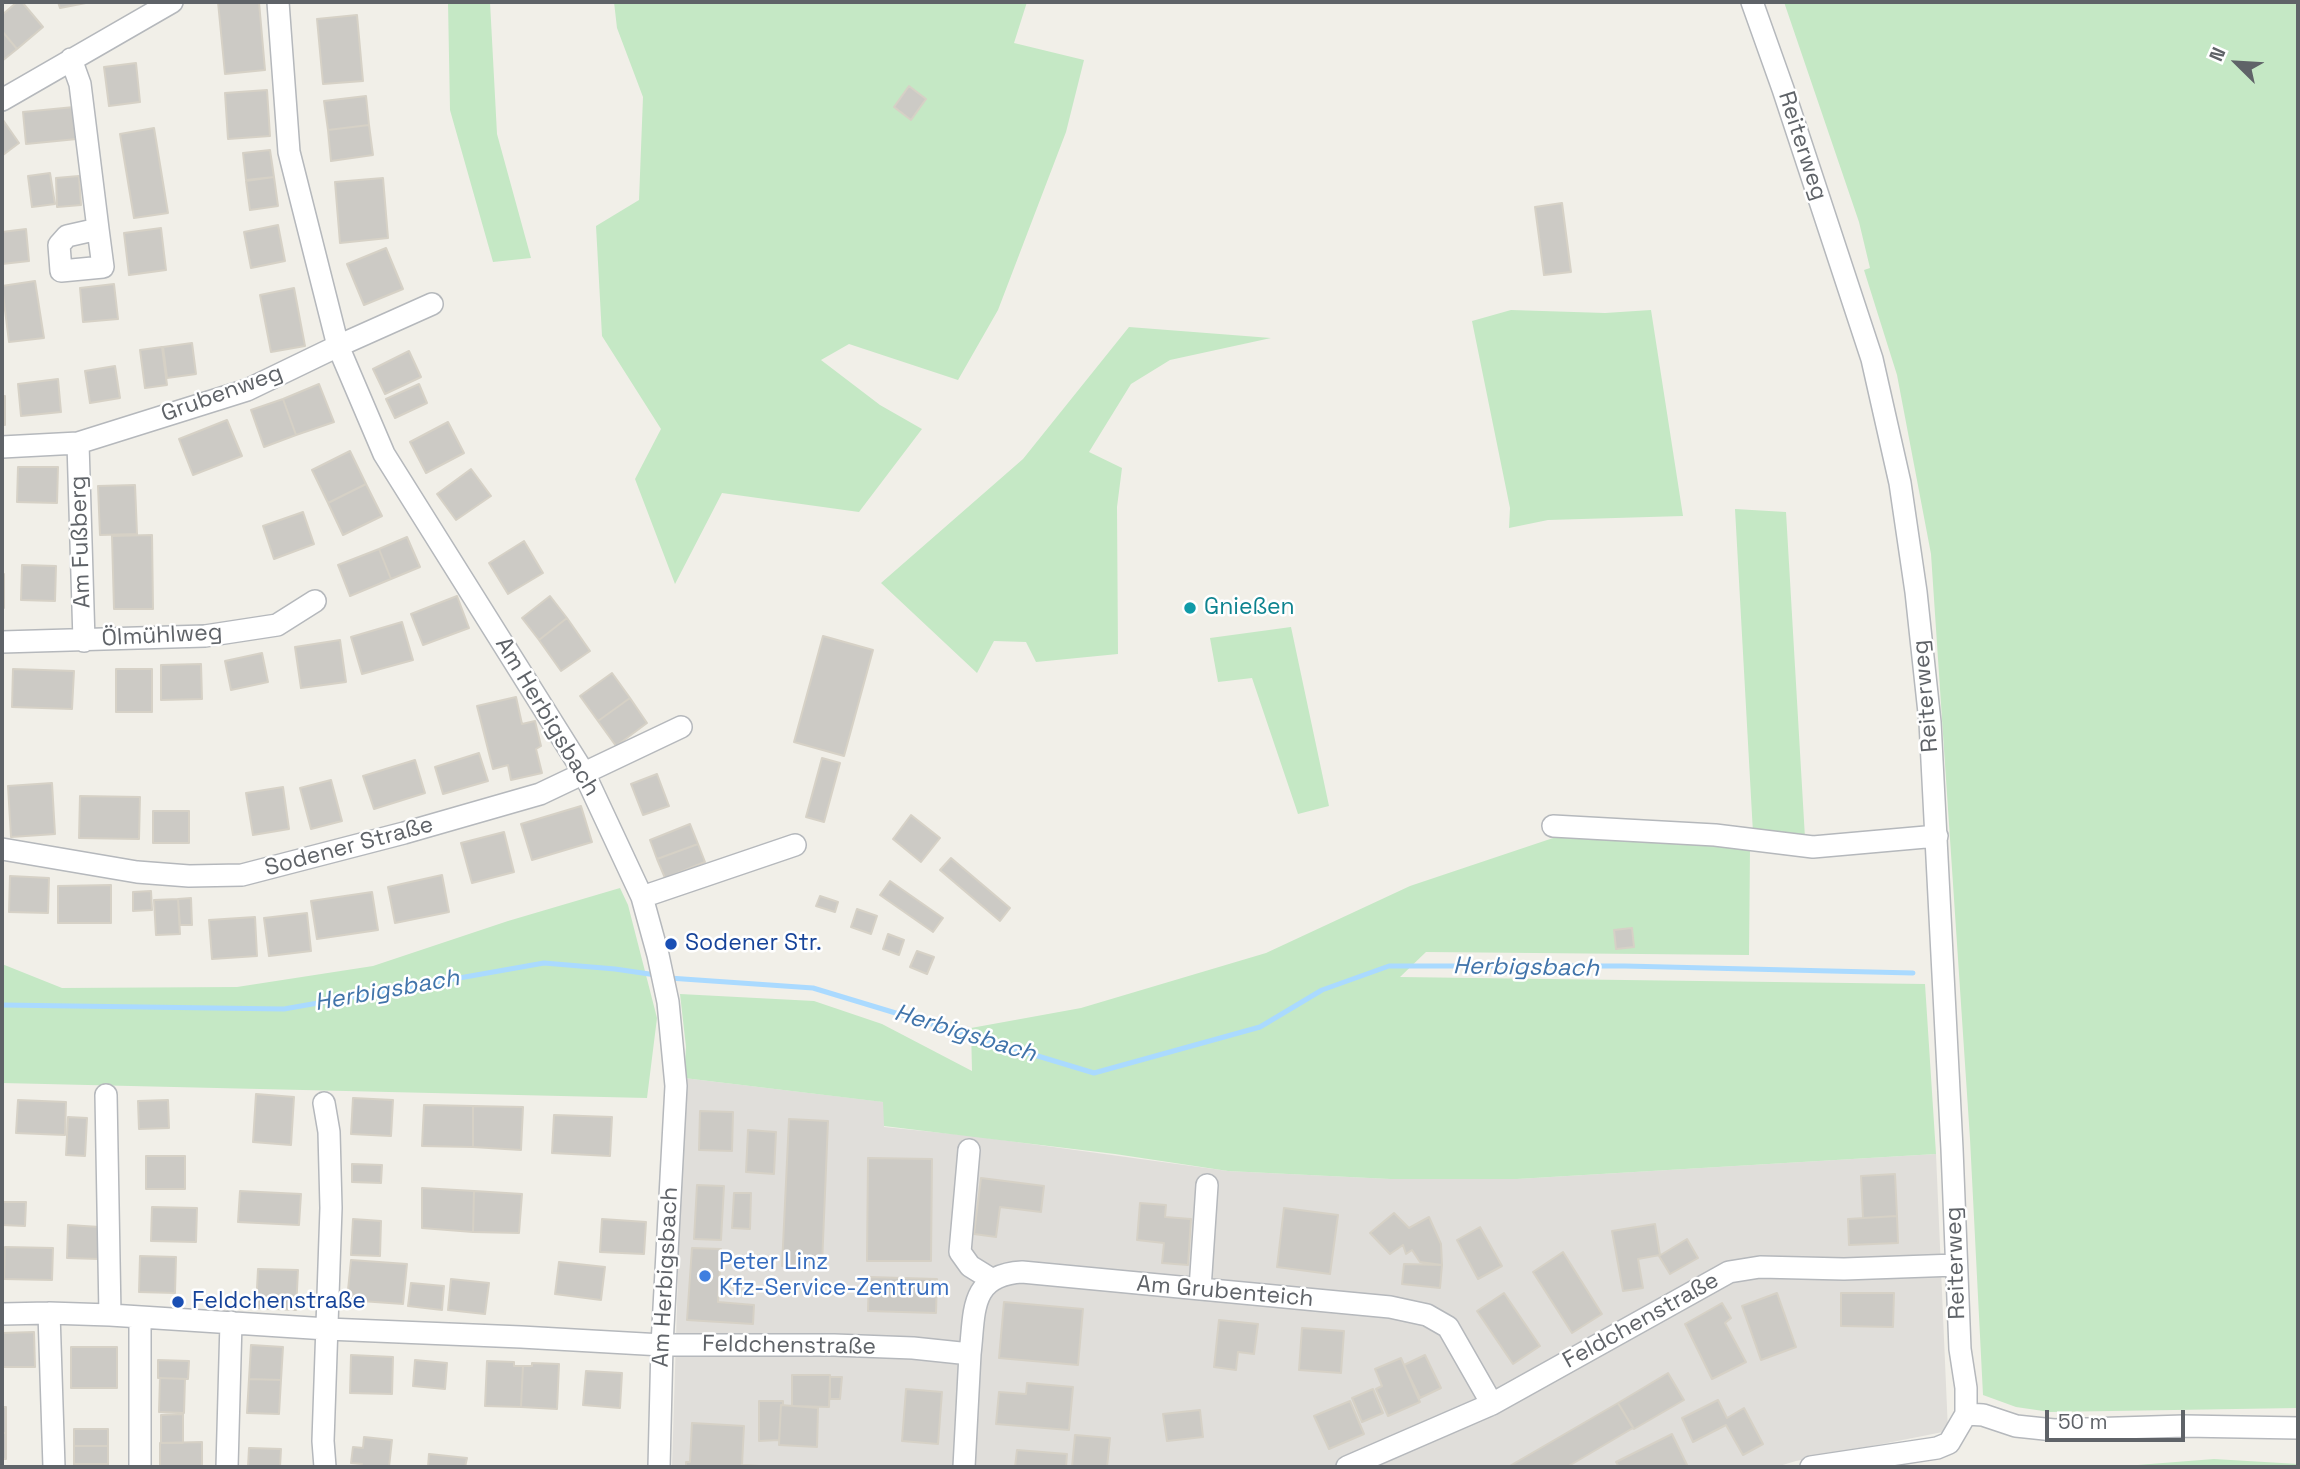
<!DOCTYPE html>
<meta charset="utf-8">
<style>
body{margin:0}
#map{position:relative;width:2300px;height:1469px;overflow:hidden;background:#f1efe8;font-family:"Space Grotesk",sans-serif}
canvas{display:block}
.frame{position:absolute;inset:0;border:4px solid #5f6368;pointer-events:none}
.north{position:absolute;left:2202px;top:28px;width:70px;height:70px;-webkit-text-stroke:5px #fff;paint-order:stroke;rotate:294deg;font-size:19px;font-weight:700;line-height:28px;text-align:center;color:#5f6368}
.north::after{content:'';display:block;margin:auto;width:24px;height:32px;background:#5f6368;clip-path:polygon(50% 0,100% 100%,50% 72%,0 100%)}
.scale{position:absolute;left:2045px;top:1410px;width:140px;height:32px;box-sizing:border-box;border:4px solid #5f6368;border-top:0;padding-left:9px;font-size:21px;line-height:24px;white-space:nowrap;color:#5f6368;-webkit-text-stroke:5px #fff;paint-order:stroke}
</style>
<div id="map">
<canvas width="2300" height="1469"></canvas>
<div class="frame"></div>
<div class="north">N</div>
<div class="scale">50 m</div>
</div>
<script>
const ctx = document.querySelector('canvas').getContext('2d');
ctx.lineJoin = 'round';
function fill(path, color) {
  ctx.fillStyle = color;
  ctx.fill(path, 'evenodd');
}
function stroke(path, color, width, dash) {
  ctx.strokeStyle = color;
  ctx.lineWidth = width;
  ctx.lineCap = dash ? 'butt' : 'round';
  ctx.setLineDash(dash || []);
  ctx.stroke(path);
}
function write(font, color, halo, rows, align = 'center') {
  ctx.font = font + ' "Space Grotesk",sans-serif';
  ctx.lineWidth = 5;
  ctx.setLineDash([]);
  ctx.textBaseline = 'middle';
  ctx.strokeStyle = halo;
  ctx.fillStyle = color;
  for (const [text, x, y, turn = 0] of rows) {
    ctx.save();
    ctx.translate(x, y);
    ctx.rotate((+turn || 0) * Math.PI / 180);
    ctx.textAlign = isNaN(turn) ? turn : align;
    if (halo) ctx.strokeText(text, 0, 0);
    ctx.fillText(text, 0, 0);
    ctx.restore();
  }
}
const industrial = new Path2D(`
 M684,1078L884,1102V1127L973,1136L1228,1171L1390,1179H1517L1936,1154L1948,1431L1796,1461L1776,1467H672Z`);
const green = new Path2D(`
 M448,2H490L497,134L531,258L493,262L450,110Z
 M614,2H1027L1014,43L1084,60L1066,132L998,310L958,380L849,344L821,360L880,405L922,429L859,512L722,493L675,584L635,479L661,429L602,336L596,226L639,200L643,97L617,28Z
 M1784,2H2298V1408L2050,1412L2016,1407L1983,1395L1970,1139L1931,554L1897,375L1864,270L1870,268L1859,222Z
 M1511,310L1605,313L1651,310L1683,516L1548,520L1509,528L1510,508L1472,321Z
 M1129,327L1271,338L1170,360L1131,384L1089,452L1122,468L1117,507L1118,654L1036,662L1026,642L994,641L977,673L881,583L1023,459Z
 M1735,509L1786,512L1805,838L1753,833Z
 M1291,627L1329,806L1298,814L1252,678L1218,682L1210,638Z
 M1571,832L1750,847L1749,955L1426,952L1400,977L1925,984L1936,1154L1517,1179H1390L1228,1171L1115,1154L884,1126L883,1102L684,1078L686,1047L680,994L814,1001L882,1024L972,1071L971,1028L1081,1008L1266,953L1410,886Z
 M620,888L628,905L657,1018L647,1098L2,1083V964L62,988L237,987L373,966L508,921Z
 M2214,1459L2298,1464V1467H2112Z`);
const stream = new Path2D(`
 M669,978L813,988L1094,1073L1260,1027L1322,990L1389,966H1625L1913,973
 M2,1005L284,1009L544,963L615,969L656,975`);
const building = new Path2D(`
 M17,2H22L43,27L17,49L2,31V15Z
 M58,2H91L60,8Z
 M218,2H259L265,70L225,74Z
 M357,15L363,81L323,84L317,19Z
 M2,31L17,49L2,61Z
 M136,63L140,102L109,106L104,67Z
 M909,86L926,99L911,120L894,107Z
 M267,90L270,136L228,139L225,93Z
 M366,96L369,125L328,130L324,101Z
 M74,107L77,139L26,144L23,112Z
 M3,120L19,143L3,155L2,121Z
 M369,125L373,155L331,161L328,130Z
 M154,128L168,213L134,218L120,134Z
 M270,150L274,177L246,180L243,153Z
 M50,173L55,204L32,207L28,176Z
 M79,176L81,205L57,207L56,178Z
 M274,177L278,206L250,210L246,181Z
 M383,178L388,238L340,243L335,182Z
 M1562,203L1571,272L1544,275L1535,207Z
 M278,225L285,261L251,268L244,232Z
 M161,228L166,270L129,275L124,233Z
 M26,229L29,261L2,264V232Z
 M386,248L403,289L364,305L347,264Z
 M35,281L44,338L9,342L2,286Z
 M114,284L118,319L83,322L80,288Z
 M294,288L305,346L271,352L260,295Z
 M192,343L196,374L167,378L163,347Z
 M162,347L167,385L145,388L140,350Z
 M409,351L421,377L385,394L373,369Z
 M115,366L120,398L90,403L85,371Z
 M58,379L61,412L21,416L18,384Z
 M319,384L334,422L296,435L283,399Z
 M419,384L427,403L395,418L386,399Z
 M2,396H5V425H2Z
 M283,399L296,435L264,447L251,410Z
 M227,420L242,456L193,475L179,439Z
 M448,422L464,453L426,473L410,442Z
 M350,451L366,484L328,503L312,470Z
 M18,467H58L57,503L17,502Z
 M471,469L491,496L456,520L437,494Z
 M366,484L382,516L343,535L328,503Z
 M135,485L137,534L100,535L98,486Z
 M303,512L314,544L274,559L263,526Z
 M152,535L153,609H114L112,536Z
 M407,537L420,567L391,579L379,549Z
 M524,541L543,573L508,594L489,563Z
 M379,549L391,579L350,596L338,565Z
 M22,565L56,566L55,601L21,600Z
 M2,574H4V608H2Z
 M457,596L469,628L423,645L411,614Z
 M550,596L567,618L539,640L522,618Z
 M567,618L590,651L561,671L539,640Z
 M402,622L413,660L362,674L351,637Z
 M823,636L873,650L844,756L794,742Z
 M340,640L346,682L301,688L295,647Z
 M262,653L268,682L231,690L225,661Z
 M201,664L202,699L161,700V665Z
 M13,669L74,671L72,709L12,707Z
 M116,669H152V712H116Z
 M612,673L630,698L598,721L580,696Z
 M516,697L522,724L535,721L541,746L536,749L542,773L511,780L508,765L493,769L477,706Z
 M630,698L647,723L616,746L598,721Z
 M479,753L488,781L443,794L435,767Z
 M822,758L840,763L824,822L806,817Z
 M415,760L425,793L374,809L363,776Z
 M657,774L669,806L643,815L631,784Z
 M331,780L342,821L311,829L300,788Z
 M52,783L55,834L11,837L8,786Z
 M283,787L289,829L253,835L246,793Z
 M80,796L140,797L139,839L79,838Z
 M581,806L592,842L532,860L521,824Z
 M153,811H189V843H153Z
 M911,815L940,838L921,862L893,839Z
 M690,824L698,844L657,859L650,840Z
 M504,832L514,872L472,883L461,843Z
 M698,844L705,862L665,878L657,859Z
 M951,858L1010,908L1000,921L940,870Z
 M442,875L449,912L395,923L388,887Z
 M10,876L49,878L48,913L9,912Z
 M890,881L943,918L933,932L880,895Z
 M111,885V923H58V886Z
 M151,891L152,910L133,911V892Z
 M372,892L378,930L317,939L311,901Z
 M820,896L838,902L835,912L816,906Z
 M191,898L192,925H180L178,899Z
 M178,899L180,934L156,935L154,900Z
 M857,909L877,916L871,934L851,927Z
 M307,913L311,951L269,956L264,918Z
 M255,917L257,956L212,959L209,920Z
 M1632,928L1634,947L1616,949L1614,930Z
 M888,934L904,940L899,955L883,949Z
 M917,951L934,957L927,974L910,967Z
 M256,1094L294,1097L291,1145L253,1142Z
 M353,1098L393,1100L391,1136L351,1134Z
 M18,1100L66,1102L65,1135L16,1133Z
 M168,1100L169,1128L139,1129L138,1101Z
 M424,1105L473,1106V1147L422,1146Z
 M473,1106L523,1107L521,1150L473,1147Z
 M700,1111L733,1112L732,1151L699,1150Z
 M554,1115L612,1117L610,1156L552,1153Z
 M68,1117L87,1118L85,1156L66,1155Z
 M789,1119L828,1121L822,1265L782,1266Z
 M748,1130L776,1132L774,1174L746,1172Z
 M146,1156H185V1189H146Z
 M868,1158L932,1159L931,1261H867Z
 M352,1164L382,1165L381,1183L352,1182Z
 M1895,1174L1897,1216L1863,1218L1861,1176Z
 M981,1178L1044,1186L1041,1212L1000,1207L996,1237L974,1234Z
 M697,1185L724,1186L721,1240L694,1239Z
 M422,1188L474,1191L473,1232L422,1228Z
 M240,1191L301,1194L299,1225L238,1222Z
 M474,1191L522,1194L519,1233L473,1232Z
 M734,1193H751L750,1229L732,1228Z
 M2,1202H26L25,1226L2,1225Z
 M1140,1203L1166,1205L1165,1217L1191,1219L1188,1265L1162,1263L1164,1243L1137,1240Z
 M152,1207L197,1208L196,1242L151,1241Z
 M1284,1208L1338,1215L1330,1274L1277,1267Z
 M1394,1213L1409,1228L1429,1217L1441,1244L1442,1265L1420,1262L1412,1250L1406,1254L1403,1245L1390,1254L1370,1233Z
 M1897,1216L1898,1243L1849,1245L1848,1219Z
 M353,1219L381,1221L380,1256L351,1255Z
 M602,1219L646,1222L644,1254L600,1252Z
 M1655,1224L1660,1255L1638,1259L1643,1288L1623,1291L1612,1231Z
 M68,1225L100,1227L99,1259L67,1258Z
 M1480,1227L1502,1266L1478,1279L1457,1240Z
 M1687,1239L1698,1258L1670,1274L1659,1256Z
 M5,1247L53,1248L52,1280L4,1279Z
 M692,1248L721,1249L718,1302L754,1305L753,1324L687,1320Z
 M1563,1252L1602,1314L1572,1333L1533,1272Z
 M140,1256L176,1257L175,1293L139,1292Z
 M351,1260L407,1264L403,1304L347,1300Z
 M559,1262L605,1267L601,1300L555,1294Z
 M1404,1264L1442,1265L1440,1288L1402,1284Z
 M258,1269L298,1270L296,1310L256,1308Z
 M869,1277L937,1279L936,1313L868,1311Z
 M451,1279L489,1283L485,1314L448,1310Z
 M411,1283L444,1286L442,1310L408,1306Z
 M1504,1293L1540,1346L1513,1364L1477,1311Z
 M1777,1293L1796,1347L1761,1360L1742,1306Z
 M1841,1293H1894L1893,1327L1841,1326Z
 M1004,1302L1083,1309L1078,1365L999,1358Z
 M1722,1303L1731,1318L1725,1323L1746,1362L1712,1379L1685,1324Z
 M1219,1320L1258,1324L1254,1354L1238,1352L1236,1370L1214,1367Z
 M1302,1328L1344,1331L1341,1373L1299,1370Z
 M34,1332L35,1367H2V1333Z
 M251,1345L283,1347L281,1380L249,1379Z
 M71,1347H117V1388H71Z
 M351,1355L393,1357L392,1394L350,1393Z
 M1425,1355L1441,1388L1420,1398L1404,1365Z
 M1401,1358L1420,1402L1388,1416L1376,1389L1382,1386L1375,1369Z
 M158,1360L189,1361L188,1379L158,1378Z
 M415,1360L447,1363L445,1389L413,1386Z
 M487,1361L514,1362V1366H523L521,1407L485,1406Z
 M532,1363L559,1364L557,1409L521,1407L523,1366H532Z
 M586,1371L622,1373L620,1408L583,1405Z
 M1668,1373L1684,1400L1634,1429L1618,1403Z
 M792,1375H830L829,1407L792,1406Z
 M830,1377H842L840,1399H830Z
 M160,1378L185,1379L184,1413L159,1412Z
 M249,1379L281,1380L279,1414L247,1413Z
 M1027,1383L1073,1387L1069,1430L996,1424L999,1392L1026,1394Z
 M906,1389L942,1392L938,1444L902,1441Z
 M1373,1389L1383,1413L1362,1422L1352,1398Z
 M1718,1400L1727,1418L1744,1408L1763,1444L1743,1455L1726,1425L1693,1442L1682,1418Z
 M759,1401H783V1405H781L779,1440L759,1441Z
 M1350,1401L1364,1434L1329,1449L1314,1416Z
 M1618,1403L1633,1428L1567,1467H1508Z
 M781,1405L818,1408L817,1447L779,1445Z
 M2,1407H6V1433H2Z
 M1200,1410L1203,1437L1167,1441L1163,1414Z
 M183,1414V1443H161V1415Z
 M692,1423L744,1426L742,1465L779,1467H686V1462H690Z
 M74,1429H108V1446H74Z
 M2,1433H6V1459H2Z
 M1672,1434L1688,1467H1619L1616,1462Z
 M1075,1435L1110,1438L1107,1467H1072Z
 M364,1437L392,1440L389,1467H361L362,1464L351,1463L353,1447L363,1448Z
 M202,1442V1467H160V1443Z
 M74,1446H108V1464H74Z
 M249,1448L281,1449L280,1467H248Z
 M1017,1450L1067,1454L1066,1467H1015Z
 M429,1454L467,1458L465,1467H428Z
 M74,1464H108V1467H74Z`);
const minor = new Path2D(`
 M278,2L289,152L338,346L384,454L584,773L642,897L658,955L668,1002L676,1086L662,1345L659,1467
 M1752,2L1783,89L1872,359L1900,483L1916,592L1930,722L1952,1149L1960,1349L1966,1388V1414L1949,1443L1937,1448L1811,1467
 M71,59L80,84L98,229L67,236L59,245L61,271L103,267L98,229
 M2,100L172,2
 M78,443L84,641
 M2,447L78,443L247,390L338,346L432,304
 M2,642L205,636L277,625L315,601
 M1553,826L1715,835L1813,847L1937,836
 M2,849L137,872L189,876L242,875L404,833L540,794L681,727
 M642,897L795,845
 M106,1095L110,1315
 M324,1103L329,1132L331,1208L323,1441L325,1467
 M969,1150L960,1252L970,1266L991,1279
 M1200,1289L1207,1185
 M49,1313L54,1467
 M2,1314L49,1313L110,1315L327,1329L521,1337L662,1345H834L913,1348L970,1354L964,1467
 M140,1317V1467
 M970,1354C975,1312 969,1275 1022,1272L1390,1307L1427,1315L1448,1327L1492,1404
 M1966,1414L1983,1415L2016,1426L2054,1430L2184,1426L2298,1428
 M227,1467L231,1322
 M1347,1467L1492,1404L1729,1272L1760,1267L1844,1269L1956,1265`);
const markers = [
 [1190,608,7,"#0f9aa8"],
 [671,944,7,"#1a4fb4"],
 [705,1276,7,"#3f7fe0"],
 [178,1302,7,"#1a4fb4"]
];
const streetNames = [
 ["Reiterweg",1802,146,72],
 ["Grubenweg",222,394,-20],
 ["Am Fußberg",81,542,-92],
 ["Ölmühlweg",162,636,-3],
 ["Reiterweg",1926,696,-95],
 ["Am Herbigsbach",547,717,59],
 ["Sodener Straße",349,847,-15],
 ["Reiterweg",1956,1263,-92],
 ["Am Herbigsbach",666,1277,-87],
 ["Am Grubenteich",1225,1292,5],
 ["Feldchenstraße",1641,1321,-29],
 ["Feldchenstraße",789,1346,1]
];
const cultureNames = [
 ["Gnießen",1204,608]
];
const transitNames = [
 ["Sodener Str.",685,944],
 ["Feldchenstraße",192,1302]
];
const shopNames = [
 ["Peter Linz",719,1263],
 ["Kfz-Service-Zentrum",719,1289]
];
const waterNames = [
 ["Herbigsbach",1526,968,1],
 ["Herbigsbach",387,991,-10],
 ["Herbigsbach",965,1034,17]
];
fill(industrial, '#e0deda');
fill(green, '#c5e8c5');
stroke(stream, '#aadaff', 5);
fill(building, '#cccac5');
stroke(building, '#d6d1c6', 2);
stroke(minor, '#b5b8bc', 24);
stroke(minor, '#fff', 21);
for (const [x, y, r, color] of markers) {
  const dot = new Path2D();
  dot.arc(x, y, r, 0, 2 * Math.PI);
  ctx.fillStyle = color;
  ctx.fill(dot);
  stroke(dot, '#fff', 2.5);
}
write('23px', '#5f6368', '#fff', streetNames);
write('23px', '#0d838f', '#fff', cultureNames, 'left');
write('23px', '#164399', '#fff', transitNames, 'left');
write('23px', '#366cbe', '#fff', shopNames, 'left');
write('italic 24px', '#4174aa', '#fff', waterNames);
</script>
